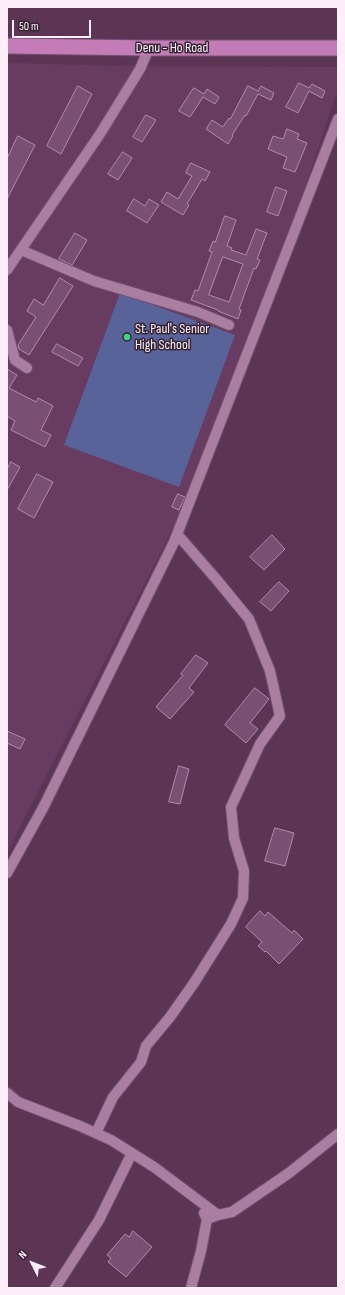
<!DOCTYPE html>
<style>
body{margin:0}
#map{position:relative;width:345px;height:1295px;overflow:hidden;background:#5c3555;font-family:"Sofia Sans Condensed",sans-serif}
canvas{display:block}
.frame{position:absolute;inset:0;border:8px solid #fdeefa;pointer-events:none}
.north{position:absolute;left:12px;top:1243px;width:40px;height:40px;-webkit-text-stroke:3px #362433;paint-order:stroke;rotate:312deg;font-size:11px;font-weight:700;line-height:16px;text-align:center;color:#fdeefa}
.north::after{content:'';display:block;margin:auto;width:14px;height:18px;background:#fdeefa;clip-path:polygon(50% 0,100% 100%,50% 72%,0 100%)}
.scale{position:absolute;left:12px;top:20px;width:79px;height:18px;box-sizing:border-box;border:2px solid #fdeefa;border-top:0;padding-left:5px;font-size:12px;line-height:14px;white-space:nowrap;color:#fdeefa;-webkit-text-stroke:3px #362433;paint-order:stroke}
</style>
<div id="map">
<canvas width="345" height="1295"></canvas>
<div class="frame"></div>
<div class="north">N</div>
<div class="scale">50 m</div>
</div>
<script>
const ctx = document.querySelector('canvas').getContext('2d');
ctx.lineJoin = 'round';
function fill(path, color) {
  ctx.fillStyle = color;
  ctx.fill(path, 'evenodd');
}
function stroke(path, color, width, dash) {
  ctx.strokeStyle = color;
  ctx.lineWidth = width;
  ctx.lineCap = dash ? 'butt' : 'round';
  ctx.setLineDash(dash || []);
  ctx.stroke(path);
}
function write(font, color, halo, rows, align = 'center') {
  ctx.font = font + ' "Sofia Sans Condensed",sans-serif';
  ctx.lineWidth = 3;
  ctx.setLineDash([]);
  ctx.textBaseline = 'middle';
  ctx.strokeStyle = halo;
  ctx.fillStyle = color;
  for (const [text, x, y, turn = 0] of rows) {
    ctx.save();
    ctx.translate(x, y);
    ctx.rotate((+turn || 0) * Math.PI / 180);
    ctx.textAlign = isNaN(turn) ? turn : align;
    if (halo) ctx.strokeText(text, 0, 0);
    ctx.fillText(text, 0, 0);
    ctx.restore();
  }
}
const built = new Path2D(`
 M7,63L127,66L338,67V88L306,185L178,519L7,852Z`);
const green = new Path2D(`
 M120,293L235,335L179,487L64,445Z`);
const building = new Path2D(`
 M299,83L309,88L312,84L325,91L322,98L309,91L298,113L286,107Z
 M78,86L92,94L61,154L47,146Z
 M248,86L258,91L261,86L274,93L271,100L258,94L246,116L245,115L232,135L233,136L228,144L206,129L212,120L223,127L229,118L230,119Z
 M194,88L204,94L207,89L219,97L215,104L203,97L190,117L179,111Z
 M146,115L156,120L142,142L133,137Z
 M287,129L299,134L297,139L307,143L295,172L283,168L287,157L268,149L273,136L283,139Z
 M18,136L35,145L7,199V159Z
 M123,152L132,158L118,180L108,174Z
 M191,163L210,172L205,181L202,179L187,204L189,205L183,215L161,202L167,192L178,199L192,176L186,173Z
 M276,187L287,191L278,216L267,212Z
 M134,199L145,206L149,199L159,205L147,223L127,211Z
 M225,216L236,220L227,246L232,248L231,250L246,255L256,229L267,233L257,259L260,260L256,269L254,268L239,309L241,310L238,319L218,311V310L191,300L195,290L198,291L212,252L209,251L213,241L215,242ZM223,257L243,264L229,302L209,295Z
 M75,233L87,240L72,265L59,259Z
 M60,278L73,286L29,355L19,349L18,345L36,317L27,311L34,299L43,305Z
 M57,344L83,358L78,366L52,352Z
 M7,369L17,375L9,388L36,402L38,398L53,406L41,430L51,435L45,447L11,430L15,421L7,416Z
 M11,462L20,467L7,490V470Z
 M37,474L53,482L34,518L18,509Z
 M178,494L185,497L179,510L172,507Z
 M272,535L285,549L264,570L250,557Z
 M279,582L289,591L271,611L260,602Z
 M196,655L208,663L189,688L194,692L170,719L156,707L183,675L181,674Z
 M255,688L269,699L250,723L258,729L246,743L225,725Z
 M7,731L25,739L20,749L7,743Z
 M179,766L189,769L180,804L169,802Z
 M275,828L294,833L285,866L265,861Z
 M260,911L265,916L268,912L292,933L294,930L303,939L279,964L266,951L265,952L258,946L262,942L246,927Z
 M133,1231L152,1247L126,1277L108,1262L111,1258L107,1255L125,1234L129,1237Z`);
const street = new Path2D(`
 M21,250L94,281L198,312L229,325
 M7,270L100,134L140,69L149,48
 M7,330L15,360L27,368
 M7,873L43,808L174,542L338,119
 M7,1093L18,1102L80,1126L111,1140L154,1167L218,1215
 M96,1133L113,1097L141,1062L146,1046L170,1017L194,983L231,924L243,898L244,871L234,838L231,807L260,744L280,716L270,671L249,619L217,580L177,534
 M207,1219L218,1215L232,1212L289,1173L338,1134
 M55,1288L99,1220L132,1153
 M191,1288L201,1251L207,1219L204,1213`);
const primary = new Path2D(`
 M7,46L149,48H338`);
const markers = [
 [127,337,4,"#3ad77f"]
];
const streetNames = [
 ["Denu - Ho Road",172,48]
];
const poiNames = [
 ["St. Paul's Senior",135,329],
 ["High School",135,345]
];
fill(built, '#683b61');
fill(green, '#576399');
fill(building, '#795071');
stroke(building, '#b588ac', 1);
stroke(street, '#71526c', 12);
stroke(primary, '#71526c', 17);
stroke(street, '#aa7ea1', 10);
stroke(primary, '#c37cb7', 15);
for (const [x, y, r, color] of markers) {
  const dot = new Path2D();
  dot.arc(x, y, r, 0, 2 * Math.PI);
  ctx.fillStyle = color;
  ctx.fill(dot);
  stroke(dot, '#362433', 1.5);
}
write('14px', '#fdeefa', '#362433', streetNames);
write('14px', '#fdeefa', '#362433', poiNames, 'left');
</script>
